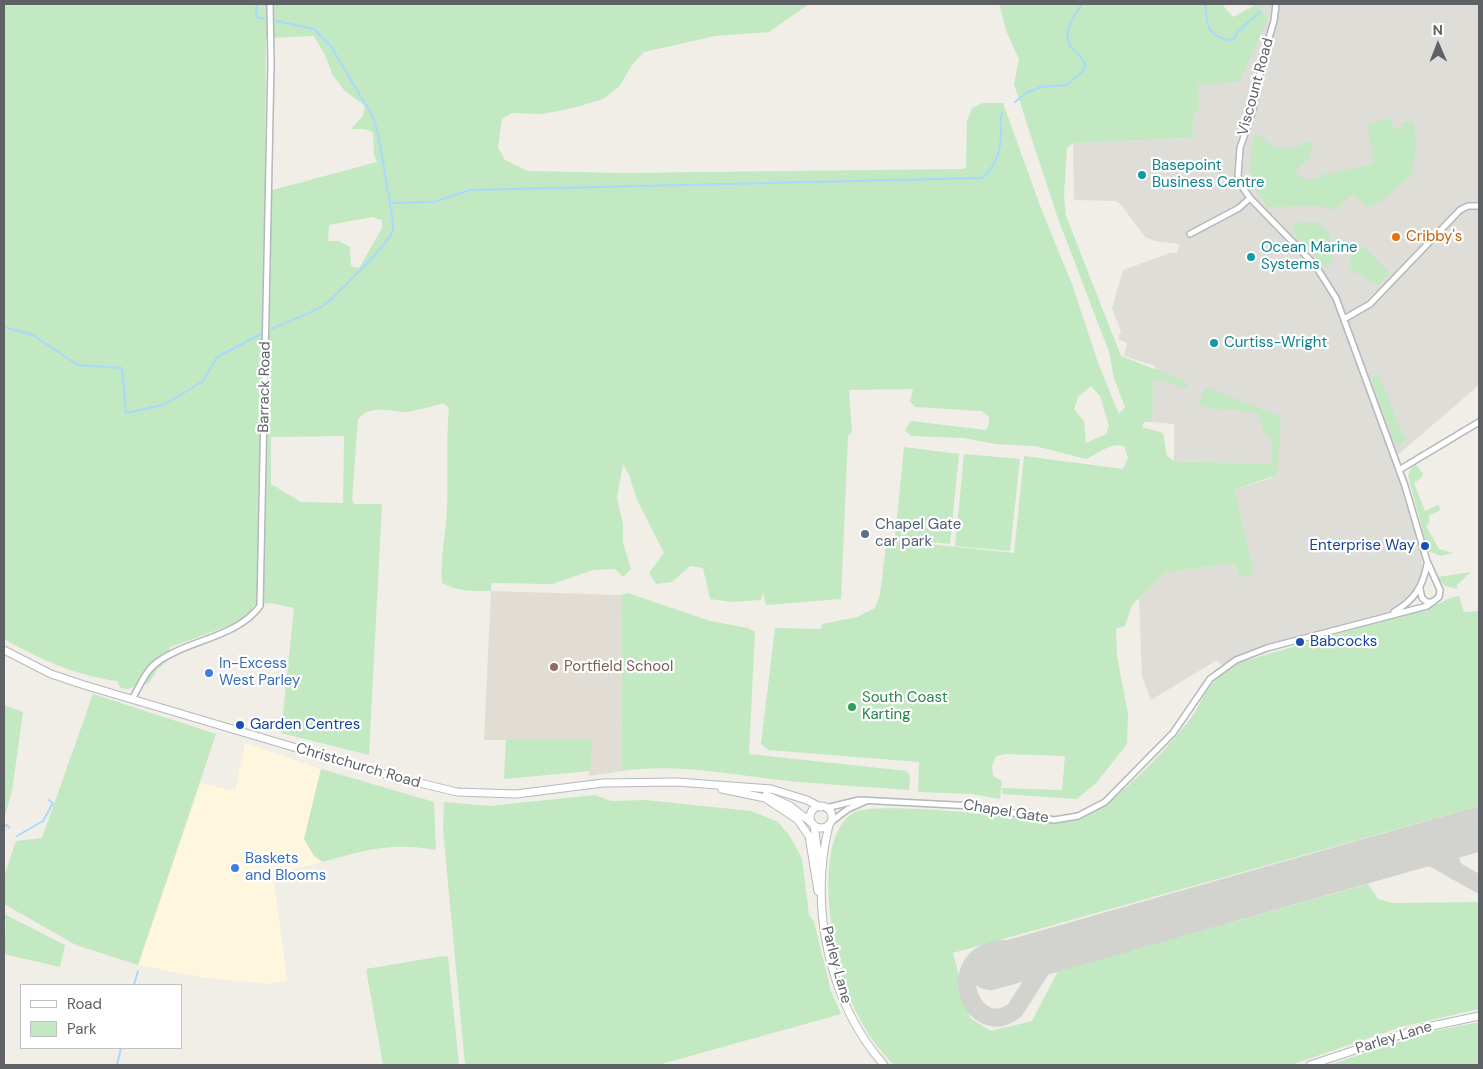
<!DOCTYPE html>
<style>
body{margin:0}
#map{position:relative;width:1483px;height:1069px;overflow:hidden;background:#f0eee6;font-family:"DM Sans",sans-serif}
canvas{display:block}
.frame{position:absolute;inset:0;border:5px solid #5e6267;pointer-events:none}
.legend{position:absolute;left:20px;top:984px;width:162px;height:65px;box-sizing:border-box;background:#fff;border:1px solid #bfc0c2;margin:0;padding:6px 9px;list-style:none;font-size:15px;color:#5e6267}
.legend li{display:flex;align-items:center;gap:10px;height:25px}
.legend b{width:25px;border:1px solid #bfc0c2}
.north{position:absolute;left:1413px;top:20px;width:50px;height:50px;-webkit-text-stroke:4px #fff;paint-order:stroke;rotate:359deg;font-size:14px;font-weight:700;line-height:20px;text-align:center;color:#5e6267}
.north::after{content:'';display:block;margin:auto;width:18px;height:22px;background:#5e6267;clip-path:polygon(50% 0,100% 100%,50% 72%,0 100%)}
</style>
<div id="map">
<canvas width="1483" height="1069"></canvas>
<div class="frame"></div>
<ul class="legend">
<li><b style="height:6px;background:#fff"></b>Road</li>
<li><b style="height:14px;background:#c2e9c2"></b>Park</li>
</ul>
<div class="north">N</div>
</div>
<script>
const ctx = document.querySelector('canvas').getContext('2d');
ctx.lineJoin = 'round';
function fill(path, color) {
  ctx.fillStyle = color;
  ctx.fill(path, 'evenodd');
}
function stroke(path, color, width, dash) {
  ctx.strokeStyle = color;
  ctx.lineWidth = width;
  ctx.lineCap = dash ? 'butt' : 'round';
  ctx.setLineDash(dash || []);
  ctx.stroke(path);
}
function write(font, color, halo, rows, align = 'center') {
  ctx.font = font + ' "DM Sans",sans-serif';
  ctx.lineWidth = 4.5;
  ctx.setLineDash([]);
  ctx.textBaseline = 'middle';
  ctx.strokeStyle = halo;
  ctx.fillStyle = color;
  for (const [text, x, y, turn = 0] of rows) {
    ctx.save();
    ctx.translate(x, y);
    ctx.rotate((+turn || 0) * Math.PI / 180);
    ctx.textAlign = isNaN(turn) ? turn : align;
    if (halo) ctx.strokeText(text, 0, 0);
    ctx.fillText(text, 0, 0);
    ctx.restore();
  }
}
const commercial = new Path2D(`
 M245,743L321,769L304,838L314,856L323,862L273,874L287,980L269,984L206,978L138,965L201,783L235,791Z`);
const industrial = new Path2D(`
 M1257,4H1479V385L1393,459L1422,556V572L1411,595L1397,608L1388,612L1268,645L1222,665L1217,660L1151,700L1142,677L1139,598L1164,573L1235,563L1254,573L1235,489L1272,478L1271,464L1174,461V424L1152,422L1155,366L1124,356L1127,343L1118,339L1121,331L1112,308L1123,270L1170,253H1177L1180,244L1155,241L1145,237L1122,206L1116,201L1074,200L1073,143L1193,138L1194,114L1199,109L1198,84L1268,18Z`);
const education = new Path2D(`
 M491,591L621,595L622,771L589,776L591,740H484Z`);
const green = new Path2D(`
 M4,4H809L769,32L715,36L644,52L632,65L619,87L603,99L573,108L542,114L512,113L502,119L498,147L505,160L528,171L623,173L963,169L966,167L967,121L972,108L983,103H1003L1042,211L1072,284L1098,363L1119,414L1125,407L1114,378L1109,352L1057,216L1014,84L1019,59L1007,33L999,4H1222L1233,17L1257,4L1268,18L1239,82L1198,84L1199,109L1194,114L1193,138L1073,143L1067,148L1064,195L1066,216L1121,356L1185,381L1188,386V388C1175,387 1166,379 1154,380L1152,422H1144L1142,427L1163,433L1167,456L1174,461L1272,464V441L1263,432L1262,422L1258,414C1238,406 1217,413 1198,405L1206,387L1281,417L1277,475L1235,489L1254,573L1240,578L1235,563L1164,573L1132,605L1125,626L1116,629L1117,656L1128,714L1127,744L1097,782L1077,799L1003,794L1002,788L1062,790L1065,756L1005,754L996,756L992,766L993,776L1002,781L1000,799L973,794L918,792L919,762L768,750L761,744L775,628L821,629L822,624L857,617L875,608L880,595L886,544L891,540L1014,553L1024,456L1123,469L1128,458L1124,446C1110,442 1098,454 1086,459L1035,446L996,444L964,438L911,436L905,430L911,421L986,430L989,424V416L981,411L915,407L910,401L913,389L849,390L852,432L848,436L841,599L766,605L763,592L761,600L732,602L710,599L703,568L690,566L672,582L656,584L649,573L664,553L637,500L629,475L623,464L617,498L623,524V543L631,569L623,577L615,569L593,570L552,584L491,583V591C472,591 459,592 442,583C440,558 446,534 447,509C448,475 446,442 449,408L443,403C439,405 409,412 406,412C390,412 370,404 358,419L352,499L354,504H382L369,755L281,733L294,608L270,603L254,605L247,616L234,624L170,647L168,660L157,670L149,683L127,689L121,688L117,681C77,676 39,659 4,639ZM314,36L326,57L332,74L344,90L365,106L363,116L351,129H364L373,132L374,155L377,162L265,192L266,38ZM372,217L382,220V228L359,268L351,266L350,247L339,241H328L329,225ZM1091,386L1100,396L1109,426L1106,434L1086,443L1084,421L1074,409L1078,397ZM344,436L343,503L301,502L271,484V437Z
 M1390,118L1395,130L1402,128L1401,123L1413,121L1417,144L1411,175L1381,201L1368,208L1353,194L1334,210L1320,206L1268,207C1250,186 1247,162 1254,136L1264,137C1270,148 1284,151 1297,147C1303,144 1304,140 1311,142L1314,148L1309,152V159L1295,170L1303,179L1321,178L1323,172L1328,174L1371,164L1374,161L1367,125Z
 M1318,222L1330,234L1332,263L1328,267L1323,265L1292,231L1296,223Z
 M1361,248H1366L1390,273L1378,285L1349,269V259Z
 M1378,374L1404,438L1412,433L1399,446L1395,444L1372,382L1373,377Z
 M904,447L959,454L950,544L895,538Z
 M964,454L1020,459L1010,551L955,546Z
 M1416,465L1423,473L1422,477L1414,483L1425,511L1438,505L1441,510L1428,516L1430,521L1426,526L1439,549L1453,553L1441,556L1428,551L1408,476L1412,467Z
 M1471,572L1457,585L1458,589L1445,586L1437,577Z
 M628,593L710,621L748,628L755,632L749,754L907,771L910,776L909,790C866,786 823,785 780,780C728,774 674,763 622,771L621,595Z
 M1459,596L1464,612L1479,611V806L953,953L970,1018L991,1031L1032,1021L1058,971L1368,884L1378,899L1393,903L1479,902V1009L1401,1027L1291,1065H894C875,1047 861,1024 850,999C833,960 810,840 853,813C869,802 972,813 996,815L997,814C1022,818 1047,826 1072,821C1107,815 1169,747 1191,718C1197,711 1199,703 1204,695C1213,680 1226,671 1240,662L1429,608C1441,604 1447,597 1459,596Z
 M93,694L216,734L138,965L76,945L4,904V877L16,841L42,838Z
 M4,705L23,712L12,791L4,819Z
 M506,740H592L590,771L504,779Z
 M321,769L434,802L436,850C391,842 365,850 323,862L314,856L304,839Z
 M595,795L611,801L645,800L751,811L778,822L789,835L802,858L809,915L814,922L831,991L841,1014L658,1065H465L443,829L444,802L489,806Z
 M4,914L65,945L60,967L4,954L6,920Z
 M443,956L448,957L459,1065H383L366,969Z
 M1479,1022V1065H1329L1425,1033Z`);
const stream = new Path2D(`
 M257,4L256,17L265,19
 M1205,4C1208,20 1204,31 1222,38C1227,40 1229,41 1234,39L1237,32L1260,12
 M276,21L314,29L330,45L373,117L378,133L390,203
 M1015,102L1026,93L1041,87L1067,85L1084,70L1085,64C1082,57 1077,54 1072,48C1060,34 1074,16 1082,4
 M4,327L33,335L78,365L122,368L126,413L163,405L182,394L203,381L217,357L261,334
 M272,329C288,321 308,315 324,305C335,297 387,244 392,233C396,225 390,212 390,203L434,202L470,190L982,178C996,167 1001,150 1001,132C1002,125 999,119 1002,113
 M4,826L7,825L9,828
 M17,836L43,821L53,803L49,800
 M134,985L138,971
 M117,1065L121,1048`);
const taxiway = new Path2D(`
 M1402,851L1435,859L1479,884
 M1455,871C1443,850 1456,843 1472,831
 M1052,951L1000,949C939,958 974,1043 1015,1010L1049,957L1061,949`);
const runway = new Path2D(`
 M990,968L1479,829`);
const minor = new Path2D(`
 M1190,234L1239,208L1250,198
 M1344,319L1370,304L1460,210L1468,206H1479
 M1399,470L1479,422
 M1420,589L1422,598L1427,602H1433
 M1394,612C1414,600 1423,587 1427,564
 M132,699C140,686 146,669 159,661C190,639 236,638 260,606L271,64L270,4
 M826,808L859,800L973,806L1054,820L1078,816L1105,802L1173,733L1210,679L1236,660L1267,648L1427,606L1439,597L1440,590L1427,561L1405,486L1336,298L1315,265L1250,198L1241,185L1238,176L1240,148L1252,113L1263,58L1274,21L1276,4
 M831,822L848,809L866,801`);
const secondary = new Path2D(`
 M4,650L51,674L84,685L391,776L457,792L516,794L603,783L677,782L771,789L807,800L820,807
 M722,789L765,798L797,819L809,836L818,891
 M766,795L790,806L812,823
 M810 817a11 11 0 1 1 22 0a11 11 0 1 1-22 0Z
 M814,825L820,869
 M829,825C809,906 828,1001 884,1065
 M1310,1065L1418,1029L1479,1016`);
const markers = [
 [1142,175,5,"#0f9aa8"],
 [1396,237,5,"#e8710a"],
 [1251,257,5,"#0f9aa8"],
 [1214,343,5,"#0f9aa8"],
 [865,534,5,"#5c6f8a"],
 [1425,546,5,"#1a4fb4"],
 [1300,642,5,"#1a4fb4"],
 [554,667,5,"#8d6e63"],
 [209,673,5,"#3f7fe0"],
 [852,707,5,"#2e9e5b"],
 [240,725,5,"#1a4fb4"],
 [235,868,5,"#3f7fe0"]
];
const streetNames = [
 ["Viscount Road",1256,87,-75],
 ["Barrack Road",265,387,-89],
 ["Christchurch Road",358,766,16],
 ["Chapel Gate",1006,812,9],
 ["Parley Lane",836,965,75],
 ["Parley Lane",1394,1038,-17]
];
const cultureNames = [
 ["Basepoint",1152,166],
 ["Business Centre",1152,183],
 ["Ocean Marine",1261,248],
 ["Systems",1261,265],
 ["Curtiss-Wright",1224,343]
];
const foodNames = [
 ["Cribby's",1406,237]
];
const serviceNames = [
 ["Chapel Gate",875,525],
 ["car park",875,542]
];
const transitNames = [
 ["Enterprise Way",1415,546,"right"],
 ["Babcocks",1310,642],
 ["Garden Centres",250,725]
];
const shopNames = [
 ["In-Excess",219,664],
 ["West Parley",219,681],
 ["Baskets",245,859],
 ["and Blooms",245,876]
];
const educationNames = [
 ["Portfield School",564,667]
];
const leisureNames = [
 ["South Coast",862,698],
 ["Karting",862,715]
];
fill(commercial, '#fff7dd');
fill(industrial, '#dfddd8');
fill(education, '#e1ddd4');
fill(green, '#c2e9c2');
stroke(stream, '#a8d9ff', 2);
stroke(taxiway, '#d2d2ce', 18);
stroke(runway, '#d2d2ce', 44);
stroke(minor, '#b4b7bb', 8);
stroke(secondary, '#b5b9be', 9);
stroke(minor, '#fff', 5);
stroke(secondary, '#fff', 7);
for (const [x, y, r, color] of markers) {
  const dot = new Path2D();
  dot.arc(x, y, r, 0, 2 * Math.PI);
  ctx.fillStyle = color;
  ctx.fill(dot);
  stroke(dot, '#fff', 2);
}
write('15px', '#5e6267', '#fff', streetNames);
write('15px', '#0d838f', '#fff', cultureNames, 'left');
write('15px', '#c56008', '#fff', foodNames, 'left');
write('15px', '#4e5e75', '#fff', serviceNames, 'left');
write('15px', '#164399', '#fff', transitNames, 'left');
write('15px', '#366cbe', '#fff', shopNames, 'left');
write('15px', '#785e54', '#fff', educationNames, 'left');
write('15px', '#27864d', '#fff', leisureNames, 'left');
</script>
